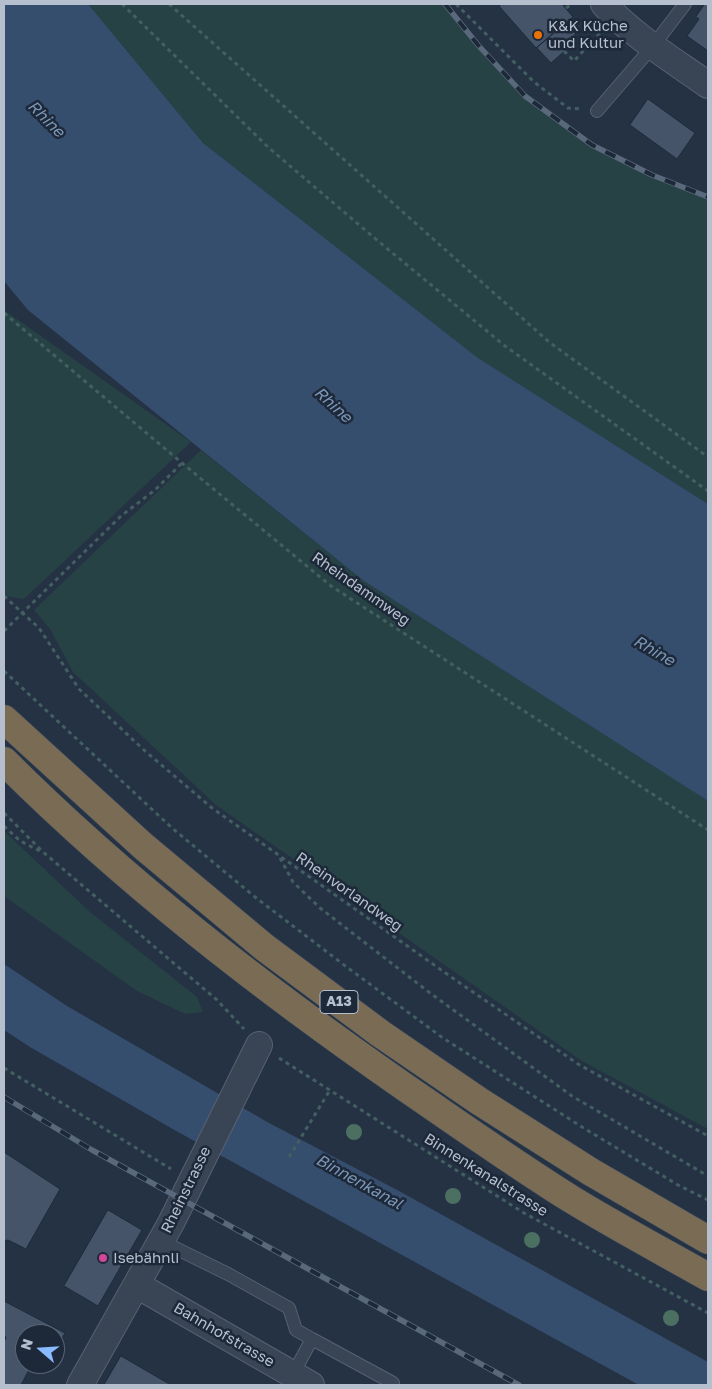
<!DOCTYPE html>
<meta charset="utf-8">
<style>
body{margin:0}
#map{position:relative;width:712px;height:1389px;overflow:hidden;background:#243244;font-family:"Golos Text",sans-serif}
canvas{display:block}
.frame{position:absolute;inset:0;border:5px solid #b6bfcd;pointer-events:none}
.north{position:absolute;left:15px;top:1324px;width:50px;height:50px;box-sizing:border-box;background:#1d2939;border:1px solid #5a6574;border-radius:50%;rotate:289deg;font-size:14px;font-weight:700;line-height:20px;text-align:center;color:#b6bfcd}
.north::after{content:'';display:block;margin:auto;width:18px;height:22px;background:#89b9ff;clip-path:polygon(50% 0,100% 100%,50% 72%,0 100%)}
</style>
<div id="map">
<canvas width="712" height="1389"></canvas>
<div class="frame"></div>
<div class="north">N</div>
</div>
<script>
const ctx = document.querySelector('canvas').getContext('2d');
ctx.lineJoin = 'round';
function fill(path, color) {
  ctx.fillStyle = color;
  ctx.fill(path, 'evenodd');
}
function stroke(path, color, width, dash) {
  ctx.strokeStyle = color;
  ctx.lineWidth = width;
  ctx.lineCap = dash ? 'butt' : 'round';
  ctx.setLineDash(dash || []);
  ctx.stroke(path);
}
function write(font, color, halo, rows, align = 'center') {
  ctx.font = font + ' "Golos Text",sans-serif';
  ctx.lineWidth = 5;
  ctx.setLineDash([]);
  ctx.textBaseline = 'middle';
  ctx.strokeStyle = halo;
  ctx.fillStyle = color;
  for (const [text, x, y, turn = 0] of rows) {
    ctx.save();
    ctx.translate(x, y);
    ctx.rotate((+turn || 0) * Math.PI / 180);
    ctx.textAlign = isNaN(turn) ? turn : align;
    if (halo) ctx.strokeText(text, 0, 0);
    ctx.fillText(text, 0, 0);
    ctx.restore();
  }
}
const green = new Path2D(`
 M88,4H448L478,45L525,96L592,145L652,175L708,197V504L478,358L203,143Z
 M4,310L191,442L24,599L4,596Z
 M201,450L364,581L708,801V1129L582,1061L216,805L73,672L50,629L34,610Z
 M4,831L90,912L197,997L203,1012L185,1014L137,991L4,896Z`);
const water = new Path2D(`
 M4,4H88L203,143L478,358L708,504V801L364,581L28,310L4,281Z
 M4,964L67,1006L269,1123L399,1191L708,1362V1385H639L178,1132L30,1047L4,1030Z`);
const building = new Path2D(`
 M502,4H562L573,17L536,48L499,6Z
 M705,4L708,5V51L687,36L699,19L696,17Z
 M566,22L575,33V42L551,63L537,48Z
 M648,99L695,133L677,159L630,125Z
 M4,1152L60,1189L26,1249L8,1240L4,1241Z
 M108,1210L142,1230L98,1306L64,1286Z
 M4,1301L65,1333L55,1351V1334H25V1364H32L21,1385H4V1342L6,1337L4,1336Z
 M121,1356L171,1385H104Z`);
const path = new Path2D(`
 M122,4L269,148L378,241L505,346L708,491
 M169,4L549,342L708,457
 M456,4L534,82L568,108L581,109
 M566,8L572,4
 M564,51L574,61L600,33
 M4,313L182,463L331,586L708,830
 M4,596L39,628L79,689L145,751L212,808L454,979L578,1064L708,1136
 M4,631L121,516L155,490L182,463
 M4,671L172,828L255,897L348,968L443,1038L582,1127L678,1185L708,1200
 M4,813L43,852L217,1000L244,1029
 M4,826L20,841L40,851
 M280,858L293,882L320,908L430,993L572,1096L708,1176
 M279,1058L524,1213L708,1313
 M4,1068L171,1169
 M289,1157L330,1090`);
const lane = new Path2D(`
 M597,111L653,46L685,4
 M161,1241L228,1274L289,1308L296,1330L312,1339
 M293,1374L312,1339L393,1383L392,1385`);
const street = new Path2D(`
 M604,4C633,36 673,60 708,85
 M137,1285L311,1385
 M80,1385L171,1223L259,1045`);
const highway = new Path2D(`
 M4,719L143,846L264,947L381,1034L479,1101L591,1172L708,1240
 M4,761C126,883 265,990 406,1088C460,1125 515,1164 571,1199C615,1226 662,1251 708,1277`);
const rail = new Path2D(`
 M445,4L478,45L525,96L592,145L652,175L708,197
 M4,1097L92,1150L519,1385`);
const trees = [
 [354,1132],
 [453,1196],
 [532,1240],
 [671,1318]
];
const markers = [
 [538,35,5,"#e8710a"],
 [103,1258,5,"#d1479c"]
];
const shields = [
 [339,1002,38]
];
const shieldNames = [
 ["A13",339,1002]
];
const poiNames = [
 ["K&K Küche",548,26],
 ["und Kultur",548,43],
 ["Isebähnli",113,1258]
];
const streetNames = [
 ["Rheindammweg",361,589,35],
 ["Rheinvorlandweg",349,892,35],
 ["Binnenkanalstrasse",486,1175,32],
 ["Rheinstrasse",186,1190,-64],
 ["Bahnhofstrasse",224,1335,30]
];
const waterNames = [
 ["Rhine",46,119,45],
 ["Rhine",333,405,42],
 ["Rhine",654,651,30],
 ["Binnenkanal",359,1182,29]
];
fill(green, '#264245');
fill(water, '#364e6d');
fill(building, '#455469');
stroke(building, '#1f2b3b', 1);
stroke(lane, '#576271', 14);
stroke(street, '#576271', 28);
stroke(highway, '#434f5e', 29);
stroke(path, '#445f61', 3, [4, 4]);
stroke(lane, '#394454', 12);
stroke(street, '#394454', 26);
stroke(highway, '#7a6b55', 28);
stroke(rail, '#5a687b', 5.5);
stroke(rail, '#1d2939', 4, [11]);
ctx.fillStyle = '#4b6f60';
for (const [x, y] of trees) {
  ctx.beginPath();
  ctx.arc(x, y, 8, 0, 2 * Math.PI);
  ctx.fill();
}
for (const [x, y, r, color] of markers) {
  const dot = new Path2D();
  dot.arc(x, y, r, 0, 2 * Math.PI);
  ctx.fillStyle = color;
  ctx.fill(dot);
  stroke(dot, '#1d2939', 2);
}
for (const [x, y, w] of shields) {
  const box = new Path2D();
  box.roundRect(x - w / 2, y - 11.5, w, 23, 4);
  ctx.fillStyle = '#1d2939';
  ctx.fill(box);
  stroke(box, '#b6bfcd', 1);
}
write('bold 14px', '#b6bfcd', null, shieldNames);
write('15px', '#b6bfcd', '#1d2939', poiNames, 'left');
write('15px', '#b6bfcd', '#1d2939', streetNames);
write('italic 16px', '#7b96b7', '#1d2939', waterNames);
</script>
